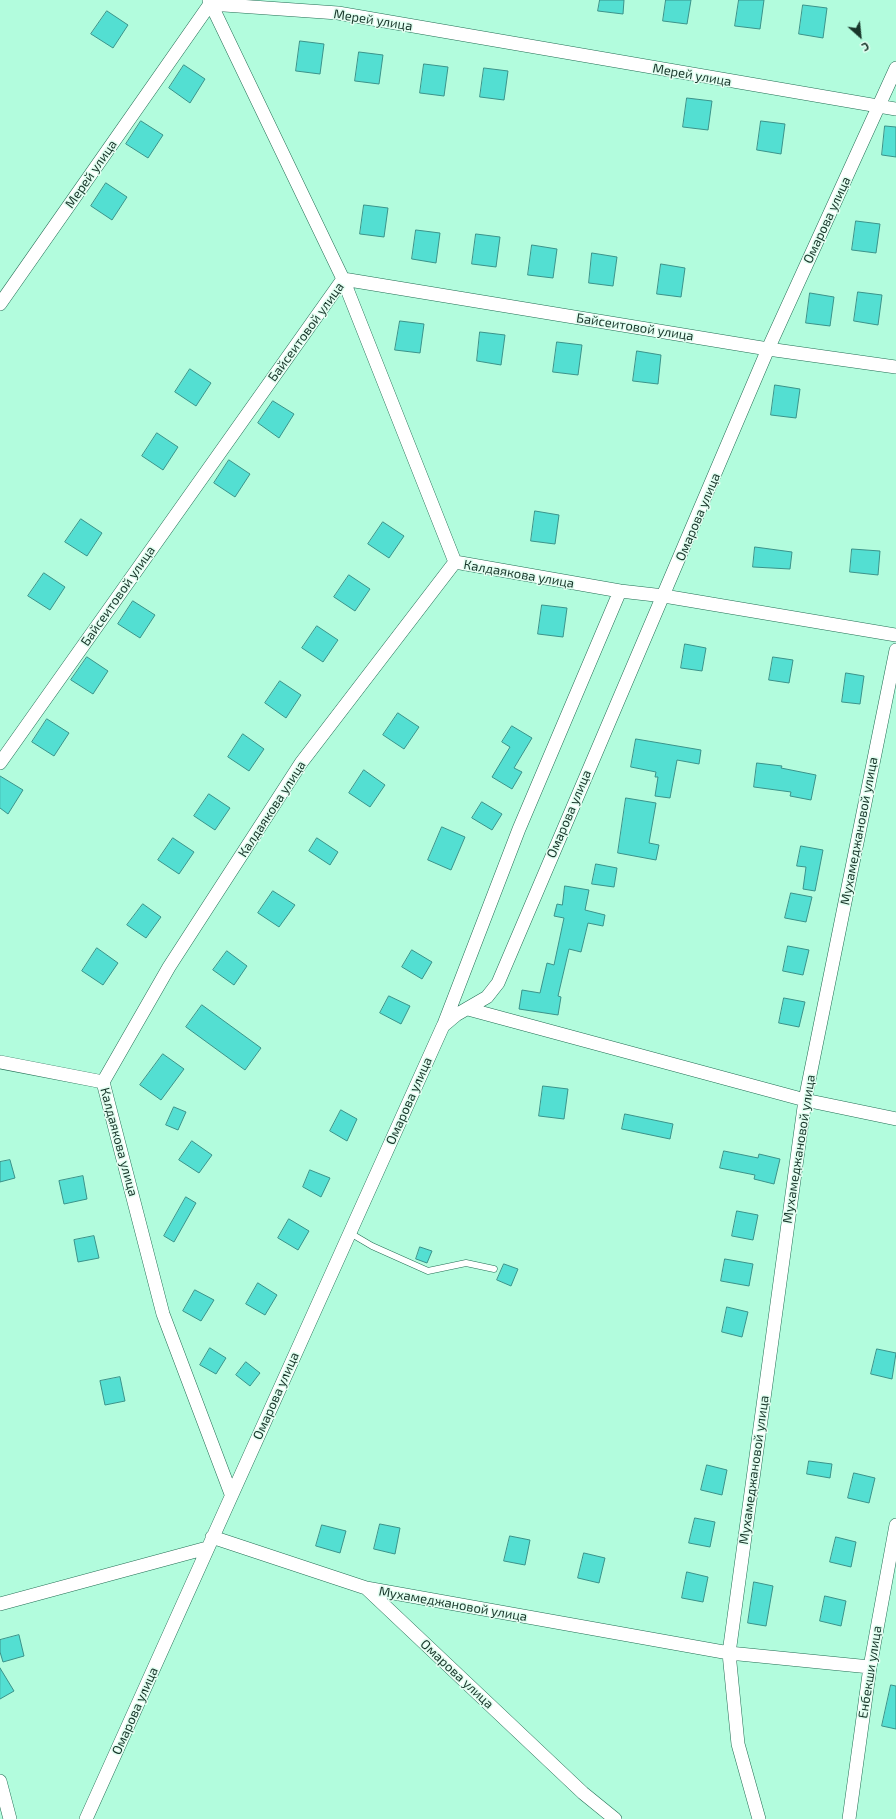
<!DOCTYPE html>
<meta charset="utf-8">
<style>
body{margin:0}
#map{position:relative;width:896px;height:1819px;overflow:hidden;background:#b2fcdd;font-family:"Exo 2",sans-serif}
canvas{display:block}
.north{position:absolute;left:840px;top:16px;width:40px;height:40px;-webkit-text-stroke:3px #e2fef1;paint-order:stroke;rotate:153deg;font-size:11px;font-weight:700;line-height:16px;text-align:center;color:#18362a}
.north::after{content:'';display:block;margin:auto;width:14px;height:18px;background:#18362a;clip-path:polygon(50% 0,100% 100%,50% 72%,0 100%)}
</style>
<div id="map">
<canvas width="896" height="1819"></canvas>
<div class="north">С</div>
</div>
<script>
const ctx = document.querySelector('canvas').getContext('2d');
ctx.lineJoin = 'round';
function fill(path, color) {
  ctx.fillStyle = color;
  ctx.fill(path, 'evenodd');
}
function stroke(path, color, width, dash) {
  ctx.strokeStyle = color;
  ctx.lineWidth = width;
  ctx.lineCap = dash ? 'butt' : 'round';
  ctx.setLineDash(dash || []);
  ctx.stroke(path);
}
function write(font, color, halo, rows, align = 'center') {
  ctx.font = font + ' "Exo 2",sans-serif';
  ctx.lineWidth = 3;
  ctx.setLineDash([]);
  ctx.textBaseline = 'middle';
  ctx.strokeStyle = halo;
  ctx.fillStyle = color;
  for (const [text, x, y, turn = 0] of rows) {
    ctx.save();
    ctx.translate(x, y);
    ctx.rotate((+turn || 0) * Math.PI / 180);
    ctx.textAlign = isNaN(turn) ? turn : align;
    if (halo) ctx.strokeText(text, 0, 0);
    ctx.fillText(text, 0, 0);
    ctx.restore();
  }
}
const building = new Path2D(`
 M600,0H624L623,14L598,11Z
 M666,0H691L687,24L663,21Z
 M739,0H764L760,29L735,26Z
 M803,5L827,8L823,38L799,34Z
 M107,11L128,25L113,48L91,34Z
 M300,41L324,44L320,74L296,71Z
 M359,52L383,55L379,84L355,81Z
 M424,64L448,67L444,96L420,93Z
 M184,65L205,79L190,103L169,88Z
 M484,68L508,71L504,100L480,97Z
 M687,98L712,101L708,130L683,127Z
 M141,121L163,135L148,158L126,144Z
 M761,121L785,124L781,154L757,150Z
 M885,126L896,127V157L882,155Z
 M106,183L127,197L112,220L91,206Z
 M364,205L388,208L384,237L360,234Z
 M856,221L880,224L876,253L852,250Z
 M416,230L440,233L436,263L412,259Z
 M476,234L500,237L496,267L472,264Z
 M532,245L557,249L553,278L528,275Z
 M592,253L617,257L613,286L589,283Z
 M661,264L685,268L681,297L657,294Z
 M858,292L882,295L878,325L854,321Z
 M810,293L834,297L830,326L806,323Z
 M400,321L424,324L420,353L395,350Z
 M480,332L505,335L501,365L477,361Z
 M557,342L582,345L578,375L553,372Z
 M637,351L661,355L658,384L633,381Z
 M190,369L211,383L196,406L175,392Z
 M775,385L800,389L796,418L771,415Z
 M273,401L294,414L279,438L258,423Z
 M157,433L178,447L163,470L142,456Z
 M229,460L250,474L235,497L214,483Z
 M535,511L559,515L555,544L531,541Z
 M81,519L102,533L87,556L65,542Z
 M383,522L404,536L389,558L368,544Z
 M755,547L792,552L790,569L753,567Z
 M852,549L880,551L878,575L850,572Z
 M44,573L65,587L50,610L28,596Z
 M349,575L370,589L355,611L334,597Z
 M133,601L155,615L140,638L118,624Z
 M542,605L567,608L563,637L538,634Z
 M317,626L338,640L323,662L302,648Z
 M685,644L706,648L702,671L681,668Z
 M87,657L108,671L93,694L71,680Z
 M773,657L793,660L789,683L769,680Z
 M846,673L864,676L860,704L842,702Z
 M280,681L301,695L286,718L265,703Z
 M398,713L419,727L404,749L383,735Z
 M47,719L69,733L54,756L32,742Z
 M512,726L532,738L514,768L522,772L512,789L492,777L510,747L502,742Z
 M243,734L264,749L249,771L228,757Z
 M636,739L701,750L699,764L677,760L670,798L655,796L658,777H655L656,772L631,767Z
 M757,763L782,766L781,768L816,775L811,800L790,796L791,792L754,787Z
 M364,770L385,785L370,807L349,793Z
 M0,776L23,790L8,814L0,808Z
 M209,794L230,808L215,830L194,816Z
 M626,798L656,803L649,843L659,845L656,860L618,853Z
 M482,802L502,814L492,830L472,818Z
 M442,827L465,837L451,870L428,860Z
 M173,838L194,852L179,874L158,860Z
 M317,838L338,852L330,865L309,851Z
 M801,846L823,850L815,891L803,889L806,867L797,866Z
 M596,864L617,868L614,887L592,884Z
 M565,886L589,890L585,910L605,915L603,926L588,923L581,952L569,949L558,996L561,997L558,1015L519,1009L522,990L540,993L547,963L554,965L564,918L554,916L557,904L562,905Z
 M273,891L295,905L279,927L258,913Z
 M791,893L812,897L806,922L785,918Z
 M143,904L161,917L146,938L127,925Z
 M788,946L809,950L803,975L783,971Z
 M97,948L118,963L103,985L82,971Z
 M412,950L432,962L422,979L402,967Z
 M227,951L247,966L234,985L213,970Z
 M389,996L410,1006L401,1024L380,1013Z
 M784,998L805,1002L799,1027L779,1023Z
 M202,1005L261,1048L245,1070L186,1027Z
 M163,1054L184,1069L161,1100L140,1085Z
 M543,1086L568,1089L564,1119L539,1116Z
 M174,1107L186,1112L178,1130L166,1125Z
 M341,1110L357,1119L347,1141L330,1131Z
 M625,1114L673,1124L670,1139L622,1129Z
 M192,1141L212,1155L199,1173L179,1160Z
 M724,1151L758,1158L759,1154L780,1159L774,1184L754,1179L755,1175L720,1168Z
 M10,1160L15,1178L0,1182V1162Z
 M310,1170L330,1178L321,1197L303,1187Z
 M83,1176L87,1199L64,1204L59,1181Z
 M186,1197L196,1203L174,1242L164,1236Z
 M737,1211L758,1215L753,1240L732,1236Z
 M289,1219L309,1231L298,1250L278,1238Z
 M94,1236L99,1258L78,1262L74,1240Z
 M420,1247L432,1251L427,1263L416,1259Z
 M725,1259L753,1264L749,1286L721,1281Z
 M504,1264L518,1269L511,1286L497,1280Z
 M258,1283L277,1295L265,1315L246,1304Z
 M195,1290L214,1300L201,1321L183,1311Z
 M727,1307L748,1312L742,1337L722,1332Z
 M210,1348L226,1358L216,1374L200,1365Z
 M877,1349L896,1353L892,1379L871,1374Z
 M246,1362L260,1373L250,1386L236,1375Z
 M120,1377L125,1401L105,1405L100,1381Z
 M809,1461L832,1464L830,1478L807,1474Z
 M707,1465L727,1470L722,1495L701,1490Z
 M854,1473L875,1478L869,1503L848,1498Z
 M695,1518L715,1522L710,1547L689,1543Z
 M380,1524L400,1528L395,1554L374,1549Z
 M322,1525L346,1531L340,1553L316,1546Z
 M510,1536L530,1540L525,1565L504,1561Z
 M836,1537L856,1542L851,1567L830,1562Z
 M584,1553L605,1558L599,1583L578,1578Z
 M687,1572L708,1577L703,1602L682,1598Z
 M754,1582L773,1586L766,1626L748,1623Z
 M825,1596L846,1601L841,1626L820,1621Z
 M19,1635L24,1656L3,1662L0,1652V1640Z
 M0,1668L14,1691L0,1699Z
 M891,1685L896,1686V1729L882,1726Z`);
const lane = new Path2D(`
 M350,1233L372,1246L428,1271L466,1263L494,1269`);
const street = new Path2D(`
 M209,0L343,279L455,562
 M0,304L210,4L338,13L896,109
 M0,763L343,279L768,349L896,367
 M468,1009L805,1100L896,1119
 M444,1024L519,829L620,591
 M0,1062L103,1082
 M231,1494L163,1314L103,1082L169,967L301,763L455,562L620,591L664,596L896,635
 M212,1537L366,1588L583,1793L615,1819
 M366,1588L729,1653L738,1744L759,1819
 M0,1604L207,1548
 M870,1667L729,1653L805,1100L896,650
 M0,1781L10,1819
 M86,1819L443,1026L456,1015L487,997L498,983L768,349L896,68
 M849,1819L870,1667L896,1525`);
const streetNames = [
 ["Мерей улица",373,20,9],
 ["Мерей улица",692,75,10],
 ["Мерей улица",91,174,-55],
 ["Омарова улица",827,220,-65],
 ["Байсеитовой улица",635,327,9],
 ["Байсеитовой улица",306,332,-54],
 ["Омарова улица",698,517,-67],
 ["Калдаякова улица",519,574,10],
 ["Байсеитовой улица",118,596,-55],
 ["Калдаякова улица",272,809,-57],
 ["Омарова улица",569,814,-67],
 ["Мухамеджановой улица",859,831,-79],
 ["Омарова улица",409,1101,-66],
 ["Калдаякова улица",119,1142,75],
 ["Мухамеджановой улица",799,1149,-81],
 ["Омарова улица",276,1396,-66],
 ["Мухамеджановой улица",754,1470,-82],
 ["Мухамеджановой улица",453,1604,10],
 ["Енбекши улица",870,1672,-81],
 ["Омарова улица",457,1674,43],
 ["Омарова улица",135,1711,-66]
];
fill(building, '#53dfd2');
stroke(building, '#3b938a', 1);
stroke(lane, '#236e54', 7);
stroke(street, '#236e54', 14);
stroke(lane, '#fff', 6);
stroke(street, '#fff', 13);
write('13px', '#18362a', '#e2fef1', streetNames);
</script>
